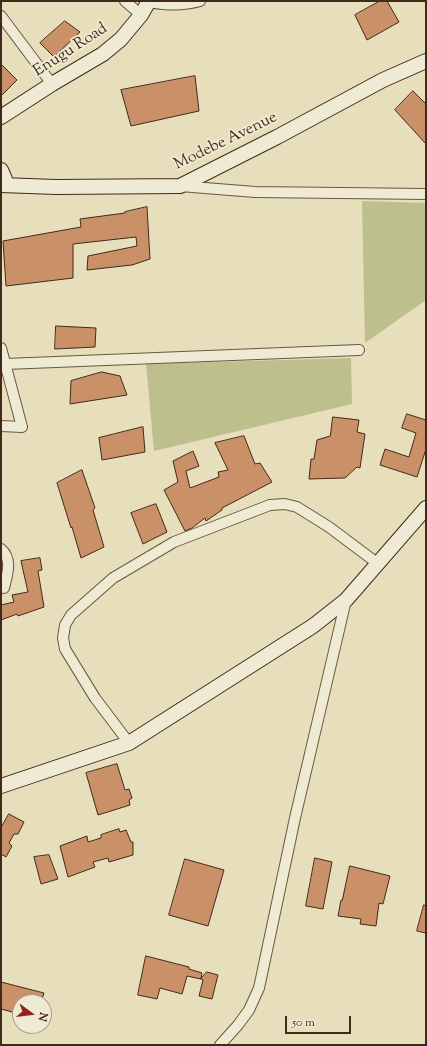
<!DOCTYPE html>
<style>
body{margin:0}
#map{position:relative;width:427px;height:1046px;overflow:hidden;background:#e7debc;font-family:"Sorts Mill Goudy",serif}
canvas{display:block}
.frame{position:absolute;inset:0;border:2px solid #412a1b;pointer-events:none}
.north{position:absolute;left:12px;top:994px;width:40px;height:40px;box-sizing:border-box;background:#efead3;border:1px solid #a99d89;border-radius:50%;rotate:105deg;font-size:11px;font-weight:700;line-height:16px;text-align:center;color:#412a1b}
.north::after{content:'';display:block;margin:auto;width:14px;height:18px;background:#8f2418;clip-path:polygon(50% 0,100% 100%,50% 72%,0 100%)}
.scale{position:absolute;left:285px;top:1016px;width:66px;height:18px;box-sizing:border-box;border:2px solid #412a1b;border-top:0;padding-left:5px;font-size:12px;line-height:14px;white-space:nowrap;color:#412a1b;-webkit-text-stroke:3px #efead3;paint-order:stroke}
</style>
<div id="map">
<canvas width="427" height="1046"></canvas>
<div class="frame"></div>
<div class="north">N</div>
<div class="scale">50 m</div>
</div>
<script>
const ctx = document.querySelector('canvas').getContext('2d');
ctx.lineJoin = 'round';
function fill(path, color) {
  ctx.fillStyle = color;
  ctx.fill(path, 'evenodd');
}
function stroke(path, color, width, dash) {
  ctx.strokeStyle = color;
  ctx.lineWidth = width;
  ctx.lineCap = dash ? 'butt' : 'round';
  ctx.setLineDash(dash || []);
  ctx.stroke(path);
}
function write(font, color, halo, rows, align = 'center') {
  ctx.font = font + ' "Sorts Mill Goudy",serif';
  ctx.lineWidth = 3.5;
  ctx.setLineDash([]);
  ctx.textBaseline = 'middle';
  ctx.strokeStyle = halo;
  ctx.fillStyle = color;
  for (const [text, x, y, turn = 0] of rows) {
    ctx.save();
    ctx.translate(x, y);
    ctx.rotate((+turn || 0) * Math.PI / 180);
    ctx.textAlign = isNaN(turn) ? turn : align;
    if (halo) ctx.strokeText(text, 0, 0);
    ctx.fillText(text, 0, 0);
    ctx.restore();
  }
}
const green = new Path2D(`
 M362,201L426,203V300L365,343Z
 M351,358L352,404L154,451L146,364Z`);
const building = new Path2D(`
 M380,1H387L399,22L367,40L355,15Z
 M65,21L80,32L54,57L40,43Z
 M1,64L17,80L1,96Z
 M195,76L199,111L131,126L121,90Z
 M413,91L426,104V144L395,110Z
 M147,207L150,259L132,265L87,270L88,256L137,246L136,237L73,244V278L6,286L3,241L81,227L80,219L125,213V212Z
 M56,326L96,328L95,347L55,349Z
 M102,372L120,376L127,395L70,404L71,381Z
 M407,414L426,420V449L417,477L380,465L385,449L409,457L416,433L402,428Z
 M333,417L359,420L357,432L365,434L360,468L357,467L345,478L309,479L311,459H314L317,440L330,436Z
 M143,427L145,452L102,460L99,438Z
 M244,436L255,464L260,463L272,482L222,508V510L206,521L205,518L192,528L185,531L164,490L178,482L173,461L193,451L199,466L186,471L190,488L219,477L218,472L228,470L215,443Z
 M82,470L95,508L93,510L104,547L81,558L72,527L71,528L57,483Z
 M156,504L167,532L143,544L131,513Z
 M40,558L42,570L38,571L44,607L18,616L17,614L1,620V605L14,602L12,595L28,592L21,561Z
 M117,764L125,790L129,789L132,798L129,800L130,805L98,815L86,773Z
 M9,814L24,822L18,834H14L9,843L12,846L6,857L1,854V828Z
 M119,829L120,832L126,830L131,842H133V855L109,862L108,858L93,862L95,867L68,877L60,846L87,836L88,842L101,838V835Z
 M49,855L58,879L41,884L34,857Z
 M315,858L332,862L323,909L306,906Z
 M185,859L224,870L208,926L169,915Z
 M350,866L390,876L383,904L379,903L376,926L360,924L361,919L338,916L341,900H342Z
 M424,905L426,906V933L417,931Z
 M146,956L189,967V969L202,973L201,979L187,976L182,994L160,988L157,999L138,995Z
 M207,972L218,975L212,999L199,996L203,980L201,979Z
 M1,982L44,993L41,1002H20V1014L1,1009Z`);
const street = new Path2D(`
 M125,1L141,15
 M148,2C167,5 182,6 200,1
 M1,16L52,84
 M180,186L255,192L426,194
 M1,348L22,427L1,426
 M5,364L359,350
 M1,549C13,559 7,575 4,588
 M129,743L95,698L65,649L63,638L65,625L71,615L113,578L174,542L270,505L285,504L297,507L329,527L377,563
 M220,1045L238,1025L249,1010L259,988L295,818L346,600`);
const secondary = new Path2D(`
 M1,117L52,84L103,54L121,39L141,15L149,1
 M1,170L7,184
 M1,185L56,187L180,186L277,137L383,80L426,61
 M1,786L129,743L313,626L346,600L426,508`);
const streetNames = [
 ["Enugu Road",71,51,-33],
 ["Modebe Avenue",226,142,-26]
];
fill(green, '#bdbf8c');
fill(building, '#ca9168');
stroke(building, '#412a1b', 1);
stroke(street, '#6a5743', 12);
stroke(secondary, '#412a1b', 16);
stroke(street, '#efead3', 10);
stroke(secondary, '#efead3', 14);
write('16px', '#412a1b', '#efead3', streetNames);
</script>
